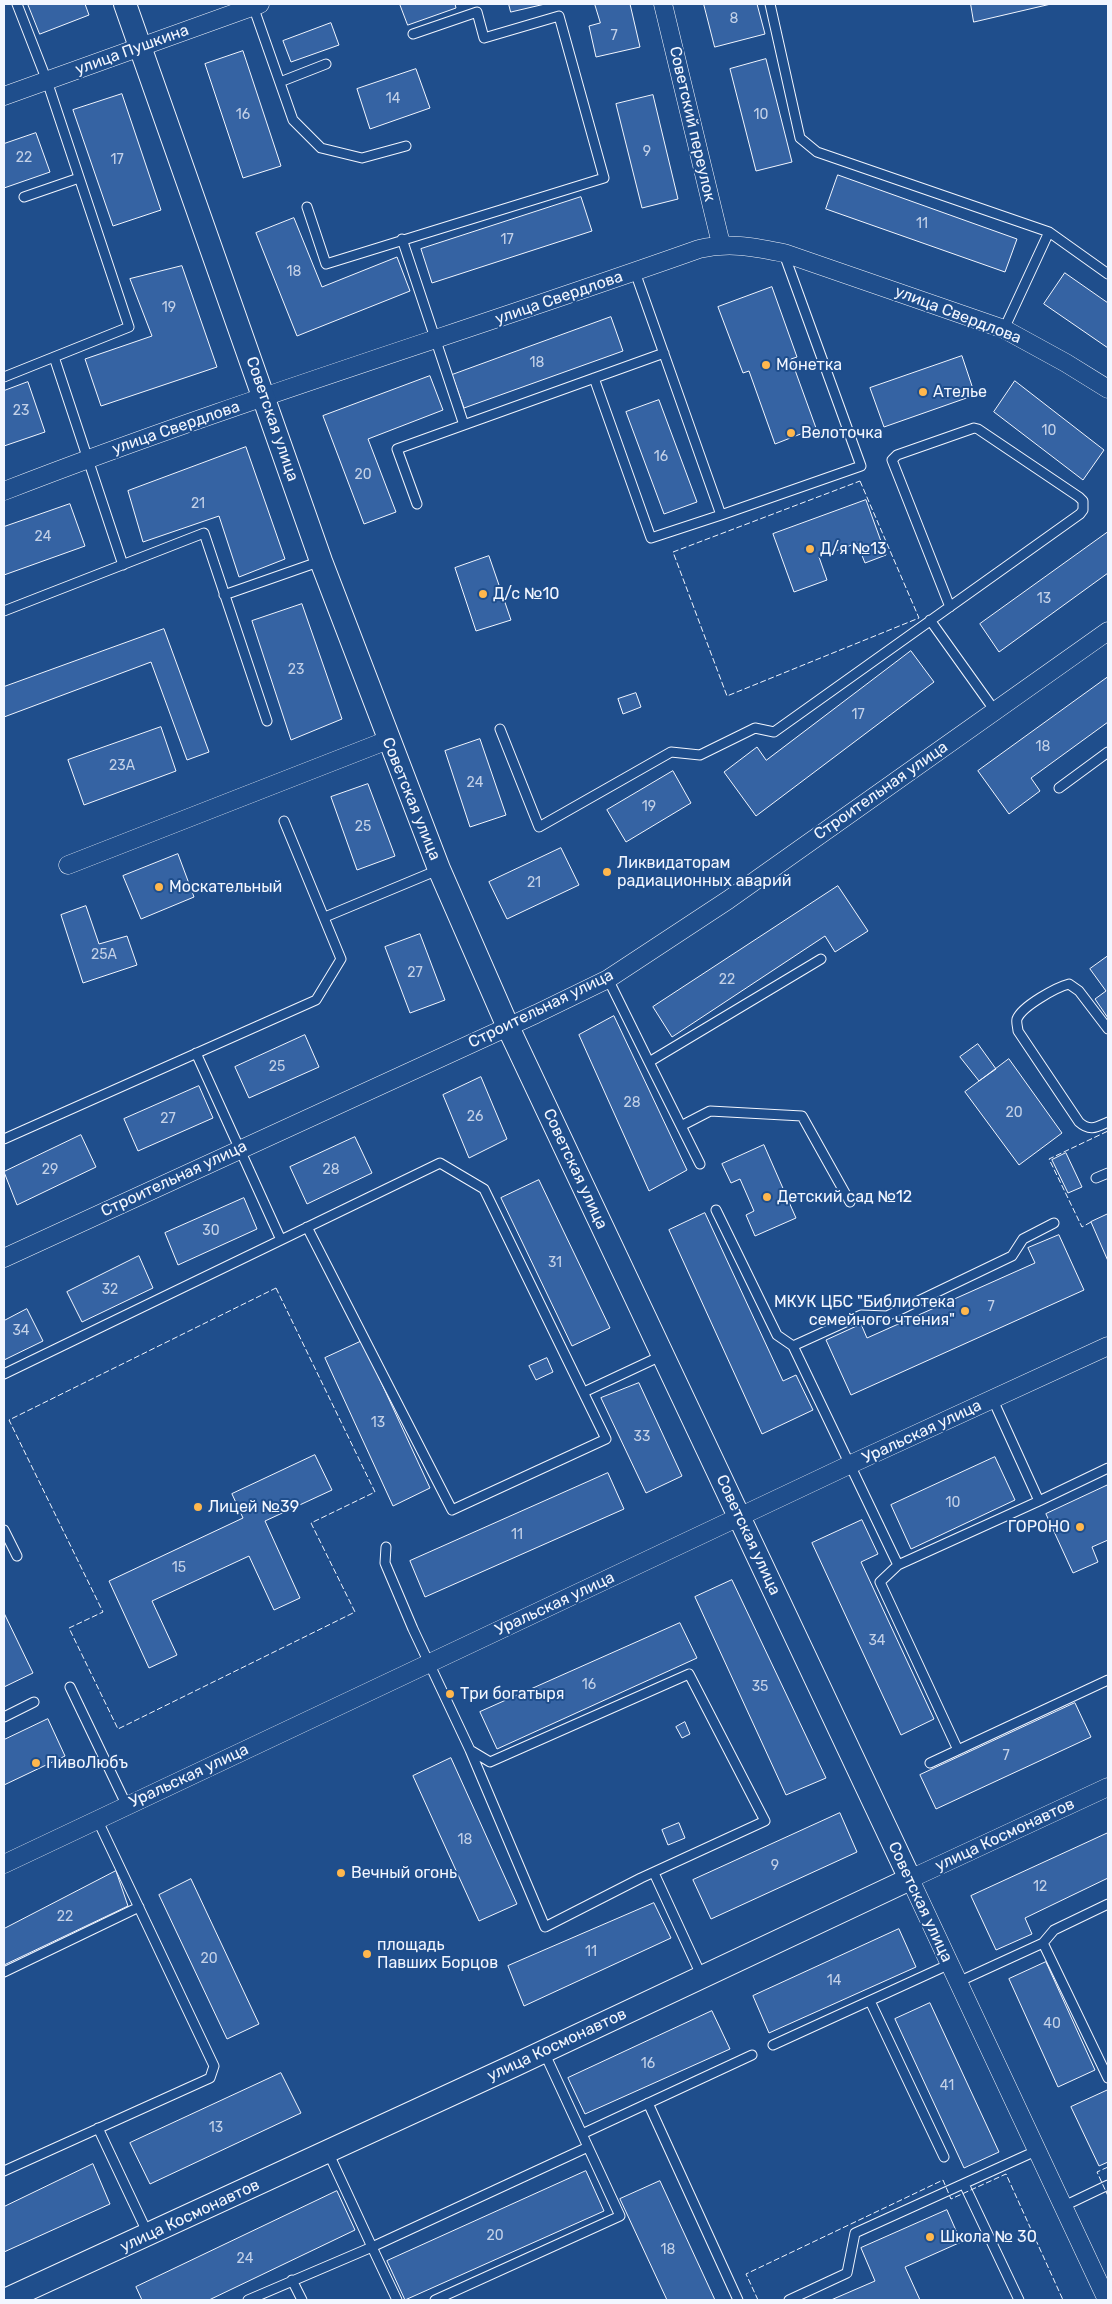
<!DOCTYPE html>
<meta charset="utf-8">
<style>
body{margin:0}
#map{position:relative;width:1112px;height:2304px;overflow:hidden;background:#1f4e8c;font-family:Rubik,sans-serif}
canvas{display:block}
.frame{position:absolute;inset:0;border:5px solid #f2f6ff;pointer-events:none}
</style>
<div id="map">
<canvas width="1112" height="2304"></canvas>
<div class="frame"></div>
</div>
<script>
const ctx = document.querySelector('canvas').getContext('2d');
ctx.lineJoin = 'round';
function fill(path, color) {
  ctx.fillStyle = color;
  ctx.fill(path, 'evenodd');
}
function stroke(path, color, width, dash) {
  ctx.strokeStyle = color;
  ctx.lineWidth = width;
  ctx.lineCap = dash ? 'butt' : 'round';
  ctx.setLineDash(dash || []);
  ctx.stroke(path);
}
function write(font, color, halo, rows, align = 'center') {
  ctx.font = font + ' Rubik,sans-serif';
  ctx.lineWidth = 4;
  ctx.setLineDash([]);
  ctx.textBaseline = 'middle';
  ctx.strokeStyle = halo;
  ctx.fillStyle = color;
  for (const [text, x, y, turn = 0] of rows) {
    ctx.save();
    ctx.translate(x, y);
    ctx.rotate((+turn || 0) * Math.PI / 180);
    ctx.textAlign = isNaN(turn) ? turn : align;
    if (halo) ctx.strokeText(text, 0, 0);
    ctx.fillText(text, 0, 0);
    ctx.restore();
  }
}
const building = new Path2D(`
 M28,4H85L89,15L40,34Z
 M400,4H455L456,8L408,25Z
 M509,4H545L511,12Z
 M595,4H630L640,47L596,57L589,26L600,23Z
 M704,4H757L765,34L715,47Z
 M971,4H1051L974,22Z
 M331,23L339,45L291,62L283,41Z
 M243,51L281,166L243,178L205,64Z
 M766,59L792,162L756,171L730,69Z
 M416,69L430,108L370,129L357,89Z
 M122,94L161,210L113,226L73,110Z
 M653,95L678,199L642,208L616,104Z
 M36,133L50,172L4,188V144Z
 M838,175L1017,239L1005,272L826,209Z
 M581,197L592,231L432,283L421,249Z
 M294,218L322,287L397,257L410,291L297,336L256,233Z
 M182,266L217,367L101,406L85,359L152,336L130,279Z
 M1065,273L1108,303V348L1044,304Z
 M772,287L797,357L791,359L816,428L775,444L749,371L743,373L718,307Z
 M611,317L623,351L464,408L452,375Z
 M962,356L975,395L884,427L870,388Z
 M430,376L443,410L368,439L396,512L364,524L323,416Z
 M1015,381L1104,450L1083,480L994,412Z
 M28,382L45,432L4,446V391Z
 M659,400L697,502L664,514L626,412Z
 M246,447L285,559L239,577L219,516L143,542L128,491Z
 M866,500L886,555L865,563L857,543L819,557L827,580L794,592L773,534Z
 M70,504L85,546L4,575V527Z
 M1108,532V573L999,652L980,624Z
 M489,556L511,620L476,631L455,568Z
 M302,604L342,719L291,740L252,621Z
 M164,629L209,752L187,760L151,662L4,717V687Z
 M911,651L934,682L756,816L724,772L757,747L766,760Z
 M1108,677V722L1031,778L1040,791L1009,814L978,771Z
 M636,693L641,707L623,714L618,699Z
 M161,727L176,771L84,805L68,760Z
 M480,739L506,815L470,827L445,751Z
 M673,771L691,803L626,842L607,810Z
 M368,784L395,856L357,870L331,797Z
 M561,848L579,885L507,919L489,882Z
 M178,854L194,897L141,919L123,876Z
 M838,886L868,931L835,952L825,936L672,1037L653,1007Z
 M86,906L99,944L127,936L137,965L83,983L61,915Z
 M420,934L445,1000L410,1013L385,947Z
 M1108,956V1018L1095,999L1106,991L1090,969Z
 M614,1016L687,1170L649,1191L579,1035Z
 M305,1035L319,1067L249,1098L235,1067Z
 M978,1044L996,1069L979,1081L960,1057Z
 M1009,1059L1062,1133L1019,1165L965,1092Z
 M481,1077L507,1139L469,1158L443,1095Z
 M199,1086L213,1118L138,1151L124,1119Z
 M81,1135L96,1167L17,1205L4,1172Z
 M355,1137L372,1173L307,1204L290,1167Z
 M764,1145L796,1218L755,1236L746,1215L754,1211L740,1179L731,1183L722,1164Z
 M1066,1153L1082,1187L1068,1193L1052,1160Z
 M539,1180L610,1328L572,1346L501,1198Z
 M244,1198L257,1229L178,1265L165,1233Z
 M705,1213L783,1381L796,1375L813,1410L762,1434L669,1230Z
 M1108,1214V1261L1091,1222Z
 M1059,1235L1084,1290L851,1395L826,1340L861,1324L867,1338L1035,1263L1028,1248Z
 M139,1256L153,1288L82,1322L67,1292Z
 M27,1309L43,1341L4,1360V1321Z
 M362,1341L430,1488L393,1506L325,1358Z
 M547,1358L553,1372L536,1380L529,1366Z
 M639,1383L682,1476L646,1493L601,1398Z
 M315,1455L332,1490L265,1521L300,1598L274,1610L249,1556L152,1601L177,1655L149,1668L109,1581L243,1518L232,1494Z
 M995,1457L1015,1500L911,1549L891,1505Z
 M608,1473L624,1509L425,1597L410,1561Z
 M1108,1485V1540L1092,1547L1098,1562L1073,1573L1046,1514Z
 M862,1520L878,1554L861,1562L934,1719L901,1735L812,1543Z
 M732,1580L826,1778L786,1795L695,1597Z
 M4,1613L33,1673L4,1687Z
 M680,1623L697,1658L497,1749L480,1712Z
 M1075,1703L1091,1737L936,1809L920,1775Z
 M48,1719L65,1756L4,1785V1740Z
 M685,1722L690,1734L682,1738L676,1727Z
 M451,1758L517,1904L479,1921L413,1776Z
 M840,1813L857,1852L711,1919L693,1880Z
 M679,1823L685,1838L668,1845L662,1830Z
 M1108,1833V1878L1025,1918L1032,1934L996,1950L971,1896Z
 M116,1871L128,1906L4,1965V1929Z
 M191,1879L259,2024L227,2039L159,1895Z
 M654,1903L671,1938L524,2006L508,1966Z
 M899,1929L916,1967L769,2033L753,1996Z
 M1046,1962L1095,2070L1058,2087L1009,1979Z
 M930,2003L999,2152L964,2168L895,2019Z
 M712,2011L730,2049L585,2114L568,2078Z
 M281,2073L301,2113L150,2184L130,2143Z
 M1108,2090V2162L1099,2166L1071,2107Z
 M93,2164L110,2204L4,2252V2207Z
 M586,2171L604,2211L405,2300L387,2261Z
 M660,2181L715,2300H667L620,2199Z
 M337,2191L355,2230L209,2300H142L136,2287Z
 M947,2210L961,2242L905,2267L920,2300H831L875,2281L861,2248Z`);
const service = new Path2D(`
 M770,4L800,138L817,152L1049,232L1108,274
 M253,6L293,120L321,148L362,158L406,146
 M280,82L326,64
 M24,197L79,178
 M307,207L326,264L604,178L559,16L484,38L477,12L413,34
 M402,239L464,425
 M635,272L721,515L861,466L784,254
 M1004,329L1049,232
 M54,357L123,565
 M4,377L129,327L47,81L17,4
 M594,378L651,538L721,515
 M417,504L397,449L664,353
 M224,595L321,561
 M4,611L204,533L267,721
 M930,620L995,711
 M500,729L539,827L671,752L700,755L755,728L774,732L1080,514L1083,510V501L1079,497L978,429L974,428L897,455L892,460L950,607
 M1059,788L1108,752
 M325,917L438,870
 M608,979L649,1062
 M1108,1029L1079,991L1069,984C1057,987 1022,1006 1017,1019C1016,1023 1018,1028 1018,1031L1079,1122C1090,1132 1097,1127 1108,1122
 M196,1053L281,1240
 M681,1126L710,1111L802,1116L850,1202
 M4,1139L316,1000L341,959L284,821
 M700,1164L649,1062L821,959
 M1096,1178L1108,1173
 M716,1210L777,1335L793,1346L861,1315L887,1316L1012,1256L1023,1239L1054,1223
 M793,1346L898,1565
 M4,1374L281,1240L440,1163L484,1189L606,1439L452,1510L307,1227
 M584,1392L663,1355
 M1039,1501L1108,1468
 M4,1530L17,1556
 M386,1547L385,1563L413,1629L470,1750L545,1927L641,1878L765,1821L689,1674L490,1762L470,1750
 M70,1687L127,1806
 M4,1717L34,1702
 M958,1750L880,1582L898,1565L1039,1501L993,1400
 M930,1763L1108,1680
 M654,1873L702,1977
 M1108,1904L1054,1930L1043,1943L1108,2078
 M4,1972L139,1907
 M958,1982L1043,1943
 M870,2001L944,2157
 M773,2045L950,1964
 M648,2103L738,2300
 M98,2128L148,2234
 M582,2134L752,2055
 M328,2152L372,2247L588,2147L544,2052
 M4,2171L210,2078L214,2066L97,1819
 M964,2184L1019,2300
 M1064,2206L1108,2185
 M292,2280L302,2300
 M248,2300L372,2247L397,2300
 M435,2300L620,2216L588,2147
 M789,2300L847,2273L855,2233L1038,2150`);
const minor = new Path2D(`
 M663,4L721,244
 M4,96L260,4
 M4,491C233,402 468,331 699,249C730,242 753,247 784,253L1004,329L1066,363L1108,389
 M68,865L388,740
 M4,1258L536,1014L608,979L728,900L1108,631
 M4,1864L849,1465L1108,1346
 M1107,2300L910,1879L1108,1787`);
const tertiary = new Path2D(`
 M5,2300L513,2066L910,1879L508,1027L439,869L321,561L125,4`);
const fence = new Path2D(`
 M860,481L919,618L727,696L673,552Z
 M1091,1222L1082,1227L1049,1159L1108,1131
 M276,1288L375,1492L311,1523L355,1612L118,1729L69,1628L103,1612L9,1420Z
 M1108,2167L1097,2172L1108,2196
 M758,2300L746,2274L943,2180L951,2199L1006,2174L1063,2300`);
const markers = [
 [766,365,5,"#ffb74d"],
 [923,392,5,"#ffb74d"],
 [791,433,5,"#ffb74d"],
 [810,549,5,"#ffb74d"],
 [483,594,5,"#ffb74d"],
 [607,872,5,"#ffb74d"],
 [159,887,5,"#ffb74d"],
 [767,1197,5,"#ffb74d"],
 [965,1311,5,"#ffb74d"],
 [198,1507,5,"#ffb74d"],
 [1080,1527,5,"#ffb74d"],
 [450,1694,5,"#ffb74d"],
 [36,1763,5,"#ffb74d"],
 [341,1873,5,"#ffb74d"],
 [367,1954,5,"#ffb74d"],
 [930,2237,5,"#ffb74d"]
];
const numberNames = [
 ["8",734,19],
 ["7",614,36],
 ["14",393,99],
 ["16",243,115],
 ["10",761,115],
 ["9",647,152],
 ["22",24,158],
 ["17",117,160],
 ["11",922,224],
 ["17",507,240],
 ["18",294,272],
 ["19",169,308],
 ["18",537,363],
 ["23",21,411],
 ["10",1049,431],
 ["16",661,457],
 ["20",363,475],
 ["21",198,504],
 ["24",43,537],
 ["13",1044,599],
 ["23",296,670],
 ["17",858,715],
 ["18",1043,747],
 ["23А",122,766],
 ["24",475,783],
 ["19",649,807],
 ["25",363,827],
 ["21",534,883],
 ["25А",104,955],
 ["27",415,973],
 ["22",727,980],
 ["25",277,1067],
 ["28",632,1103],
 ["20",1014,1113],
 ["26",475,1117],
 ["27",168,1119],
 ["29",50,1170],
 ["28",331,1170],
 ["30",211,1231],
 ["31",555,1263],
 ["32",110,1290],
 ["7",991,1307],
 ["34",21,1331],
 ["13",378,1423],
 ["33",642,1437],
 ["10",953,1503],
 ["11",517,1535],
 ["15",179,1568],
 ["34",877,1641],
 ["16",589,1685],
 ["35",760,1687],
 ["7",1006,1756],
 ["18",465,1840],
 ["9",775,1866],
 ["12",1040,1887],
 ["22",65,1917],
 ["11",591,1952],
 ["20",209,1959],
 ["14",834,1981],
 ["40",1052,2024],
 ["16",648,2064],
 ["41",947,2086],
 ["13",216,2128],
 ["20",495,2236],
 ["18",668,2250],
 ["24",245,2259]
];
const streetNames = [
 ["улица Пушкина",132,50,-20],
 ["Советский переулок",692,124,77],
 ["улица Свердлова",559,298,-19],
 ["улица Свердлова",958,315,21],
 ["Советская улица",272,419,71],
 ["улица Свердлова",176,428,-19],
 ["Строительная улица",881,791,-35],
 ["Советская улица",411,799,68],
 ["Строительная улица",541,1009,-26],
 ["Советская улица",575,1169,65],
 ["Строительная улица",174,1179,-25],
 ["Уральская улица",922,1432,-25],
 ["Советская улица",748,1535,65],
 ["Уральская улица",555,1604,-25],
 ["Уральская улица",189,1776,-25],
 ["улица Космонавтов",1005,1835,-25],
 ["Советская улица",920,1902,65],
 ["улица Космонавтов",557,2045,-25],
 ["улица Космонавтов",190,2216,-25]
];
const poiNames = [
 ["Монетка",776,365],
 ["Ателье",933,392],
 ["Велоточка",801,433],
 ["Д/я №13",820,549],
 ["Д/с №10",493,594],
 ["Ликвидаторам",617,863],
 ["радиационных аварий",617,881],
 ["Москательный",169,887],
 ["Детский сад №12",777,1197],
 ["МКУК ЦБС \"Библиотека",955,1302,"right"],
 ["семейного чтения\"",955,1320,"right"],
 ["Лицей №39",208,1507],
 ["ГОРОНО",1070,1527,"right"],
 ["Три богатыря",460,1694],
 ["ПивоЛюбъ",46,1763],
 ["Вечный огонь",351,1873],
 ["площадь",377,1945],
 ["Павших Борцов",377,1963],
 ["Школа № 30",940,2237]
];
fill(building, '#3563a3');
stroke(building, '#f2f6ff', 1);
stroke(service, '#f2f6ff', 11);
stroke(minor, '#f2f6ff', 19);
stroke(tertiary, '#f2f6ff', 24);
stroke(service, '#1f4e8c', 9);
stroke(minor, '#1f4e8c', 18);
stroke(tertiary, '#1f4e8c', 22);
stroke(fence, '#f2f6ff', 1, [6, 2.5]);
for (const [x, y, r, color] of markers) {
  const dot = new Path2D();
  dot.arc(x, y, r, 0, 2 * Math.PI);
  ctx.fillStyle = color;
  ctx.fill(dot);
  stroke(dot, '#1f4e8c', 2);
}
write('14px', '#c3d1e8', null, numberNames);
write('16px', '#f2f6ff', '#1f4e8c', streetNames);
write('16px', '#f2f6ff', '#1f4e8c', poiNames, 'left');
</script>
